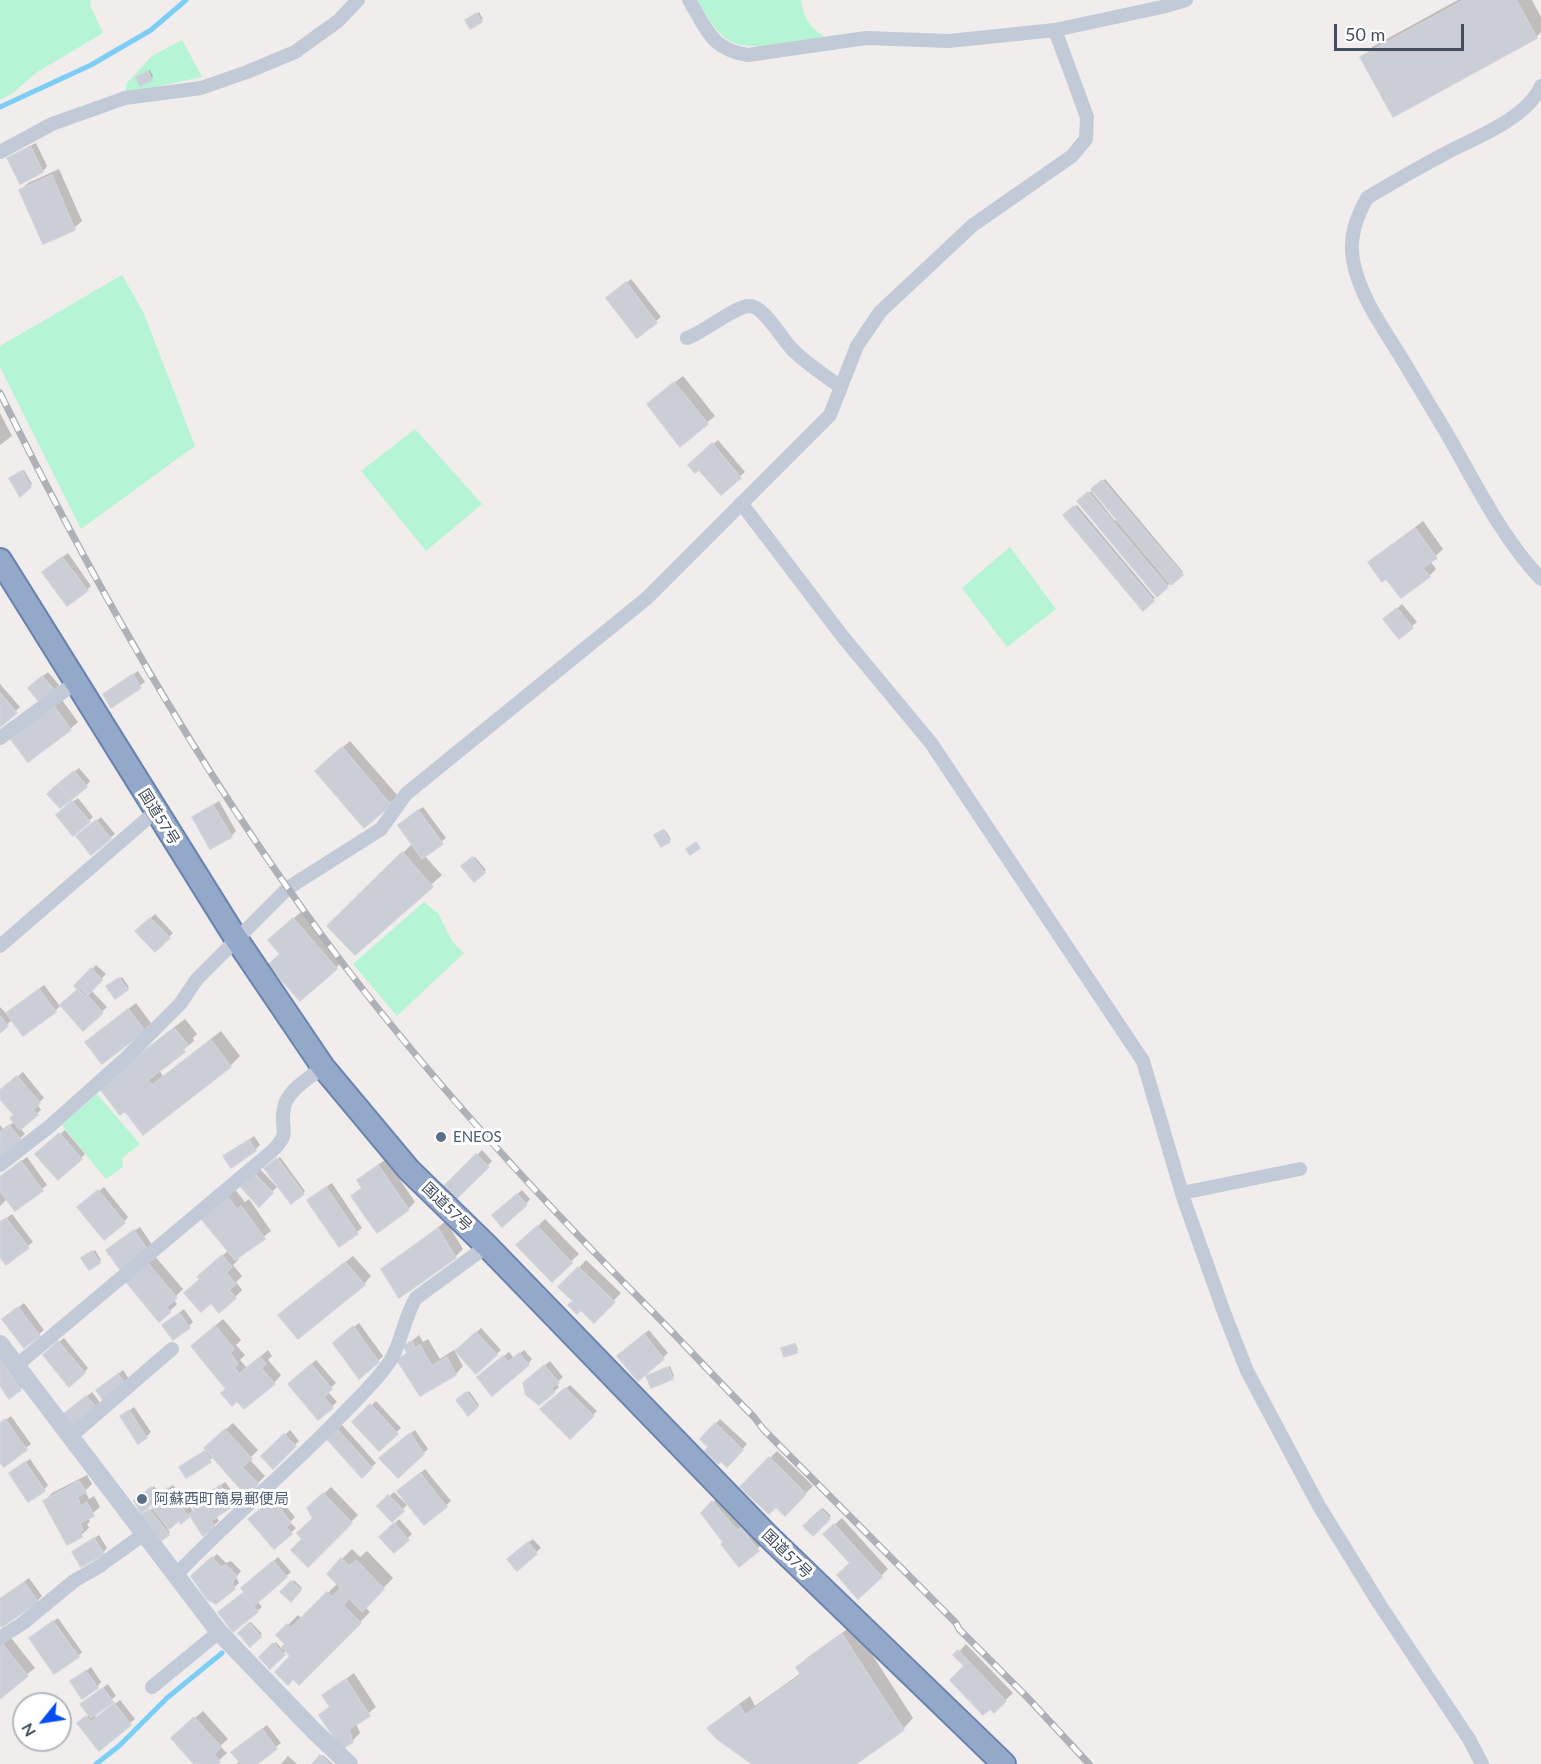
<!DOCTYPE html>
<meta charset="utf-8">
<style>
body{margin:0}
#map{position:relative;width:1541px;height:1764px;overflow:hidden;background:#f0edec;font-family:Lato,sans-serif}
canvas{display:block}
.north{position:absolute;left:12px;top:1692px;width:60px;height:60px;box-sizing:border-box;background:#fff;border:2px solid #b4b8be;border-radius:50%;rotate:240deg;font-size:16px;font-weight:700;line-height:24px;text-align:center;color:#434d5d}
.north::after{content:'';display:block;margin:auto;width:21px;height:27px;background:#034ff3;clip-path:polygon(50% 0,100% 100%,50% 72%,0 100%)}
.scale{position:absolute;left:1334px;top:24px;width:130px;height:27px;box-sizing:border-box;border:3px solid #434d5d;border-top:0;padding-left:8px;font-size:18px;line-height:21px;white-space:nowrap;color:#434d5d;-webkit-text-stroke:4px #fff;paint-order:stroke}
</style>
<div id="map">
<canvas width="1541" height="1764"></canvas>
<div class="north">N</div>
<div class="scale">50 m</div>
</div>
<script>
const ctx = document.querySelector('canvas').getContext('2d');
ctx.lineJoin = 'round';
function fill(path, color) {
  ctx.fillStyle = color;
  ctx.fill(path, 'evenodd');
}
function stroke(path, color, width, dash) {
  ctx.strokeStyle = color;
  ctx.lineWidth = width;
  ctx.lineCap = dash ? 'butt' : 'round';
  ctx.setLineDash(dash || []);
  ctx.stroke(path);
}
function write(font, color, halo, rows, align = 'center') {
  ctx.font = font + ' Lato,"Noto Sans JP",sans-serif';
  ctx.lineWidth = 6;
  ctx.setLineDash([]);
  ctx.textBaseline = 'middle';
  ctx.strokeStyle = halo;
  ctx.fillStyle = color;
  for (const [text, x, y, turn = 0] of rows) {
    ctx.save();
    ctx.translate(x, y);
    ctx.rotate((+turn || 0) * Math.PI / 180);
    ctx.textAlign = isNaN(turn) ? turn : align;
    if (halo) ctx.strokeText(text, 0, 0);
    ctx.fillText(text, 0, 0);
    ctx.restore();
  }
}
const green = new Path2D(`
 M0,0H91L90,5L103,33L37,72L12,94L0,100Z
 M697,0H801C804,20 809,25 824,37C799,40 750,54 728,40C715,32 705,13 697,0Z
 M182,40L202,77L126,93V84L152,56Z
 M122,275L144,314L195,446L81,529L0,367V346Z
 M415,429L482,504L426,551L361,471Z
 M1010,547L1056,609L1007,647L962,588Z
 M424,902L438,913L452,941L464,953L397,1016L353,964Z
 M97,1094L140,1144L122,1158L123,1167L106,1179L62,1125Z`);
const shadow = new Path2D(`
 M1458,0H1532L1541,17V32L1536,37L1362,58L1372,47Z
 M479,12L483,19L471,27L469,18Z
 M150,70L153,77L141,84L140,75Z
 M36,143L47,166L43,171L21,182L9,159L14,154Z
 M59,169L82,221L74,228L43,242L21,190L28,183Z
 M631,279L661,317L637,336L612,294Z
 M683,376L715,416L681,444L656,397Z
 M0,413L12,436L0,445Z
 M718,440L745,472L721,493L694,460Z
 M24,470L32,484L20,495L13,477Z
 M1105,479L1183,572L1167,586L1079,501L1091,491L1115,521L1118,519L1093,489Z
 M1077,505L1155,598L1143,609L1065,515Z
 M1423,521L1443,549L1430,561L1436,569L1429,576H1386L1370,562Z
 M68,553L91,586L87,590L49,567Z
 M1402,604L1417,622L1399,637L1390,615Z
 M138,671L145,682L112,705L105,694Z
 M48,672L59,685L54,690L34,683Z
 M0,684L20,707L0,725Z
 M62,700L78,722L70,729L12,738Z
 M350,741L398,796L364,826L324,763Z
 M79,768L90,781L86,786L64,780Z
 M78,798L93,817L89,821L62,810Z
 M219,801L236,831L231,836L194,817Z
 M423,807L446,838L424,855L442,875L355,953L329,926L413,843L404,820Z
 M101,817L115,834L110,838L83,832Z
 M665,830L671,839L669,841L658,834Z
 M475,857L486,870L474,880L463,866Z
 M301,912L343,960L336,968L282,954L277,933Z
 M155,914L173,933L155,950L137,931Z
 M96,965L106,974L91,990L107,1007L83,1029L79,989L76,986Z
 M122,977L129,987L127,989L110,985Z
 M44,985L60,1006L55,1011L13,1019L0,1031V1007L7,1014Z
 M136,1003L151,1023L144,1030L95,1035Z
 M185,1019L197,1034L193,1038L194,1041L159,1070L163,1076L221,1031L240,1056L230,1066L125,1109L110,1076Z
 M23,1072L44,1098L37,1104L41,1110L20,1128L25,1134L0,1155V1125L4,1130L15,1121V1115L0,1097V1092Z
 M65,1130L85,1154L81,1158L42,1150Z
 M254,1136L260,1145L255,1150L225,1157Z
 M482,1150L492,1161L456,1197L446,1186Z
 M27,1157L47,1185L15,1209L7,1199L0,1206V1177Z
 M280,1157L305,1191L303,1193L266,1168Z
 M386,1159L415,1202L408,1209L353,1196L363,1187L358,1180Z
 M259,1168L277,1187L259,1205L241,1185Z
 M332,1183L362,1228L340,1245L314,1195Z
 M104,1187L128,1217L124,1222L84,1203Z
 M234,1188L245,1202L249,1199L271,1231L237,1257L239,1259L233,1265L242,1276L236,1282L242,1290L235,1297L202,1279L207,1269L229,1250L201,1216Z
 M522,1190L530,1199L526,1204L499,1211Z
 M12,1214L33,1242L6,1263L0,1255V1223Z
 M545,1219L579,1254L552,1280L519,1245Z
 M446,1221L463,1249L455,1257L400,1296L383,1270Z
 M140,1227L153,1246L148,1250L112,1246Z
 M95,1250L101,1260L99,1262L85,1257Z
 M153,1254L183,1289L173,1299L177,1304L170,1311L125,1278Z
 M353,1256L371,1276L364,1284L287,1308Z
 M586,1260L621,1293L594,1321L561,1287Z
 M24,1303L44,1330L25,1346L9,1315Z
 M184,1309L193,1322L189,1326L169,1321Z
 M223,1319L241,1340L236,1345L245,1355L240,1360L247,1368L268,1350L272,1356L268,1360L281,1375L274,1383L228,1388L200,1339Z
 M359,1323L383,1356L378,1361L339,1339Z
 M481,1328L501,1350L476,1372L457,1351Z
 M649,1330L668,1353L638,1379L624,1351Z
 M419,1335L423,1342L428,1339L440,1359L454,1350L463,1366L456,1374L420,1394L399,1360L408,1352L405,1347Z
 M64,1338L88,1368L84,1372L49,1350Z
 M795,1343L798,1350L796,1352L782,1348Z
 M524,1350L532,1359L528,1364L484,1373L509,1352L514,1358Z
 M0,1353L25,1385L20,1389L0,1383Z
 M316,1360L336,1383L327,1391L337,1402L319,1418L294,1380Z
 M550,1361L563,1377L556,1383L559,1387L539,1404L530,1379Z
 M670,1366L674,1376L672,1378L650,1375Z
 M123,1370L129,1379L125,1383L103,1386Z
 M570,1385L597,1411L570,1437L547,1405Z
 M469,1391L479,1405L469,1413L458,1400Z
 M92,1392L101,1404L97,1408L68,1412Z
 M376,1401L401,1428L379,1449L354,1422Z
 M134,1407L151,1432L146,1437L127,1412Z
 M11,1416L31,1444L4,1465L0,1460V1424Z
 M720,1419L747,1444L727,1465L702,1439Z
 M233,1423L258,1450L249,1459L265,1476L247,1494L214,1457L186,1476V1463L208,1449L214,1440Z
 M342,1425L376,1463L362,1476L328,1438Z
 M290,1430L299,1441L273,1466L263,1456Z
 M415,1430L428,1449L398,1476L386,1453Z
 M777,1451L813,1486L785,1514L776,1505L742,1487Z
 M30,1459L48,1485L44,1490L16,1469Z
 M425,1469L451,1501L425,1523L404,1487Z
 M87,1475L92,1484L85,1491L89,1499L94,1496L100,1507L88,1517L90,1522L87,1524L89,1528L81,1535L68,1543L45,1501L52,1493Z
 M225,1482L238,1499L216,1516L219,1521L203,1534L191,1514L179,1519L167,1529L170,1532L161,1539L143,1516L164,1499L165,1490L173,1485L194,1512L199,1501Z
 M154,1486L160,1495L142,1510L136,1502Z
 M331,1487L358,1515L308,1565L304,1538L314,1518L309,1508Z
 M394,1492L407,1505L392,1520L379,1506Z
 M720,1495L765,1542L739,1564L725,1542L703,1513Z
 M274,1499L280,1507L284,1504L295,1517L290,1522L296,1528L274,1547L255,1515Z
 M823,1508L831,1516L813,1534L805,1526Z
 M842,1518L888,1569L881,1576L851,1563L832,1527Z
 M399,1519L412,1534L394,1551L381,1537Z
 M99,1535L107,1548L103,1553L74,1552Z
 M533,1539L541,1548L517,1569L514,1554Z
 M352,1549L360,1557L367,1551L393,1578L365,1607L370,1612L299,1683L292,1656L287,1650L270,1667L261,1658L276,1642L282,1649L287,1644L278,1635L298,1615L302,1619L338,1583L342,1559Z
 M217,1554L226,1563L231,1561L241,1571L236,1577L239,1583L216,1603L193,1576Z
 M278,1557L291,1572L257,1601L262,1607L257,1611L224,1608L246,1592L248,1584Z
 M29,1578L42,1596L37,1601L0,1622V1599Z
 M294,1580L302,1588L291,1600L282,1592Z
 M58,1618L82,1652L78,1656L35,1634Z
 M251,1622L262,1634L250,1645L240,1633Z
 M853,1625L913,1718L903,1729L854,1764H755L710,1728L720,1718L750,1696L755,1706L801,1673L797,1667L808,1657Z
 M8,1634L35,1668L0,1695V1640Z
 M966,1644L1013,1693L994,1711L966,1666L956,1655Z
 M91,1667L101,1682L97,1687L72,1681Z
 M354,1673L376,1707L356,1723L360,1733L352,1741L321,1715L331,1705L324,1695Z
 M108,1684L116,1696L93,1714L97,1718L120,1700L135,1719L99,1748L84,1719L90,1714L87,1700Z
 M203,1711L228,1739L220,1746L227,1753L215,1764H196L180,1731Z
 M267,1725L281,1743L254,1764H236L240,1761L238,1747Z
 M323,1755L333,1764H314Z
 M288,1756L297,1764H281Z`);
const stream = new Path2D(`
 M0,107L91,65L151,30L186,0
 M96,1764L119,1746L167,1698L222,1653`);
const building = new Path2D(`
 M1464,0H1516L1537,38L1393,117L1360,57Z
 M477,13L482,22L470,29L465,20Z
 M148,71L152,80L140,86L136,77Z
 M31,147L43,172L20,184L7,158Z
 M52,175L75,230L43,244L19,190Z
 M626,282L657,323L637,338L606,298Z
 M674,382L708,424L680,447L647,404Z
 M712,443L741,478L721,495L699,470L695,473L688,465Z
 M22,471L31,487L20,497L9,478Z
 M1102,480L1183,575L1171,585L1091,489Z
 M1088,492L1168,587L1157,597L1077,501Z
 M1074,506L1154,601L1143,611L1063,515Z
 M1415,528L1437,558L1423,568L1430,577L1401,598L1386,579L1382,582L1368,562Z
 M62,557L88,591L67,606L42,572Z
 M1397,608L1413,628L1399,639L1383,619Z
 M133,674L141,688L111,708L103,694Z
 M42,676L55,691L40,703L28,688Z
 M0,693L17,713L0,727Z
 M54,706L71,730L28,762L10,738Z
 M342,747L391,805L364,828L315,771Z
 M74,771L87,787L71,800L58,784Z
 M58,784L71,800L60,808L47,794Z
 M72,801L90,822L73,836L56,815Z
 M213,805L232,837L210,849L192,817Z
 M418,810L443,844L422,859L398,825Z
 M96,820L111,839L91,855L76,836Z
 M663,830L670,842L661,847L654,835Z
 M696,842L700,848L690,855L686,849Z
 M402,852L433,887L355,955L327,926Z
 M472,857L485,873L474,882L461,866Z
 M150,918L170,938L155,952L135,931Z
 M293,918L337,969L300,1001L268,965L280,954L268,940Z
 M91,968L102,980L86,997L74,986Z
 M119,978L128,990L115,999L106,986Z
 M80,987L103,1013L83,1031L60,1005Z
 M39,989L56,1012L23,1036L6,1013Z
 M128,1009L145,1031L102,1064L85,1042Z
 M0,1016L8,1026L0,1033Z
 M174,1028L188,1045L183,1049L185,1052L148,1080L152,1085L211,1040L231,1067L143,1135L125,1111L120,1115L98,1086Z
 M17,1076L40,1103L33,1110L38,1115L20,1130L10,1118L14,1115L0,1099V1090Z
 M9,1125L21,1140L0,1157V1132Z
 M59,1133L82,1159L58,1180L35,1154Z
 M249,1140L256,1151L231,1168L223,1156Z
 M476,1154L489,1167L456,1199L444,1186Z
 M277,1158L304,1194L291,1204L264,1168Z
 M21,1161L43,1191L15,1211L0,1191V1177Z
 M378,1165L409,1210L377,1233L351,1196L362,1188L357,1180Z
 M253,1172L273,1193L259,1207L239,1185Z
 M326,1187L358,1234L339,1247L307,1200Z
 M98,1190L125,1223L104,1240L77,1207Z
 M517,1194L527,1205L502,1227L492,1215Z
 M226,1195L237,1209L241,1206L265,1239L235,1260L199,1216Z
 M6,1218L29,1248L6,1265L0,1257V1222Z
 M537,1226L572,1263L552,1282L516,1245Z
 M438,1228L456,1258L399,1298L381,1269Z
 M134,1230L149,1252L121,1271L106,1250Z
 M92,1251L100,1263L89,1270L81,1258Z
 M222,1255L232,1267L226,1273L236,1284L229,1290L236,1298L219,1313L211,1303L201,1312L184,1293L200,1279L197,1277Z
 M145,1260L177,1298L166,1307L171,1312L159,1322L123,1278Z
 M345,1262L365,1285L298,1339L278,1315Z
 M578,1267L615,1302L594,1323L581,1310L577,1314L568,1305L573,1301L558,1287Z
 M18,1307L40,1336L24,1348L2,1319Z
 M179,1313L190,1328L173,1340L162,1325Z
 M215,1326L234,1349L230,1353L238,1364L234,1367L239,1374L260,1357L266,1364L261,1368L275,1384L244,1409L237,1401L232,1406L221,1393L226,1389L191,1346Z
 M353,1326L379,1362L359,1379L333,1343Z
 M476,1332L497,1355L476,1374L455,1351Z
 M644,1334L664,1359L638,1381L617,1356Z
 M58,1341L85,1373L69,1387L43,1355Z
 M412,1341L415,1348L420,1345L432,1366L447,1357L456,1375L420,1396L397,1360L407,1353L403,1346Z
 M794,1344L797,1353L784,1357L781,1348Z
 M519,1353L529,1365L492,1396L477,1377L503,1356L508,1362Z
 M0,1358L21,1390L9,1399L0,1385Z
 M311,1364L332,1389L324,1397L333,1408L318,1420L288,1384Z
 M544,1365L559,1383L551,1388L555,1392L539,1405L526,1395L523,1383Z
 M668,1367L673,1379L651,1388L646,1376Z
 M118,1374L126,1385L104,1401L96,1390Z
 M565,1388L594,1416L570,1439L540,1409Z
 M466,1392L478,1407L468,1416L456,1400Z
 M86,1396L98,1409L72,1430L61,1416Z
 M370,1404L398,1434L379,1451L352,1422Z
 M129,1410L147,1438L138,1444L120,1416Z
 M5,1419L27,1450L4,1467L0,1462V1423Z
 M715,1423L743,1450L727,1467L721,1461L718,1464L705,1451L708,1447L700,1439Z
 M225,1429L252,1459L242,1467L258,1484L247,1496L204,1448Z
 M337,1429L372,1468L362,1478L326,1438Z
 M410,1433L424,1454L398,1478L379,1458Z
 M284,1434L296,1446L273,1469L261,1456Z
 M205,1451L211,1462L186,1478L179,1467Z
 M769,1457L806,1494L785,1516L776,1507L769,1514L740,1487Z
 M25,1462L45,1491L28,1502L9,1473Z
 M420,1473L447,1507L424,1525L397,1491Z
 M79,1481L86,1492L77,1497L81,1506L87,1502L94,1516L80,1523L83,1530L80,1532L82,1537L67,1545L43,1501Z
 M220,1485L234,1505L211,1521L215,1527L203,1536L189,1514L195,1510L192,1505Z
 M151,1487L159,1498L141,1513L134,1501Z
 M167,1488L189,1517L181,1524L179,1521L169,1529L152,1507L162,1500L159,1495Z
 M323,1493L352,1523L308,1567L291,1550L302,1539L297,1533L313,1518L307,1508Z
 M388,1495L404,1511L392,1522L377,1506Z
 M712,1501L737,1530L741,1528L759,1551L739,1567L721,1544L723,1542L701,1513Z
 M268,1503L274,1511L279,1507L291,1523L286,1527L292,1534L274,1549L248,1519Z
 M149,1509L169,1535L161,1541L141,1515Z
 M821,1509L830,1519L813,1536L803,1526Z
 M394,1523L409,1540L394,1553L379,1537Z
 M834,1524L882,1577L858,1599L837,1575L850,1563L823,1534Z
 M94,1538L104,1554L81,1567L72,1552Z
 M528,1542L537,1554L517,1571L507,1559Z
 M212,1557L221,1567L226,1565L237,1576L232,1582L235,1589L216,1604L207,1599L191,1576Z
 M341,1558L349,1566L356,1560L384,1589L362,1612L349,1598L343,1605L361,1623L299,1685L293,1679L288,1685L275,1672L290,1656L282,1647L285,1644L276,1635L287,1624L291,1628L327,1592L332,1597L341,1588L327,1574Z
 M273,1561L287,1577L255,1605L241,1588Z
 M291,1581L301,1590L291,1602L280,1592Z
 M24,1582L38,1602L2,1627L0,1624V1599Z
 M243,1593L258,1612L233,1632L218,1612Z
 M53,1621L79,1657L54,1674L29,1638Z
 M249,1623L261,1637L250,1647L238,1633Z
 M842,1634L904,1730L856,1764H752L717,1739L707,1728L739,1705L745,1715L801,1675L796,1667Z
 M0,1641L28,1676L1,1698H0Z
 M273,1643L285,1655L270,1669L259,1657Z
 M958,1650L1006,1701L994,1713L990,1709L983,1715L950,1680L964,1666L953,1655Z
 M86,1671L98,1688L82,1699L70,1681Z
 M346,1679L370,1716L349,1729L353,1742L342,1749L319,1715L330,1707L322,1695Z
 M103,1688L113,1702L91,1718L80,1704Z
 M114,1703L131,1725L99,1751L77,1723L86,1716L91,1722Z
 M194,1717L221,1747L214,1754L220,1762L218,1764H194L171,1738Z
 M262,1729L277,1749L257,1764H241L231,1752Z
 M320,1755L330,1764H312Z`);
const minor = new Path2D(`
 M689,0C707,29 711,50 748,55L866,38L949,41L1055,30L1162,7L1186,0
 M1541,86C1527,118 1477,137 1448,152C1420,167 1393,182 1367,198C1356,218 1349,237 1353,260C1359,294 1381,325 1399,354C1412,375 1424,396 1437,417C1470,471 1497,533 1541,579
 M0,152L52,124L125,98L201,88L247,72L295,52L338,21L358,0
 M687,338C705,332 735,306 749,306C764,305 782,340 793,350C807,364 825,376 841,387
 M741,503L843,637L931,743L1143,1061L1184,1200L1225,1315L1247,1371L1319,1506L1380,1605L1469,1739L1482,1764
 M0,738L75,683
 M0,946L156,811
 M0,1165L50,1126L126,1058L180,1004L197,979L288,888L381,829L406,794L647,598L830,415L857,346L880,312L973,225L1072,156L1086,139L1087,117L1055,30
 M1182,1193L1300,1169
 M16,1366L271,1152C293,1131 279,1131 284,1108C287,1090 310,1078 323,1067
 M70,1437L172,1349
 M176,1575C229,1519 288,1471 341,1416C357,1399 377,1381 390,1361C401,1345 404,1317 416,1298L487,1246
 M0,1638L23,1623L74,1581L98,1567L144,1534
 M152,1687L219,1632`);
const tertiary = new Path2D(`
 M0,1344L219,1632L314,1731L349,1764`);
const trunk = new Path2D(`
 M0,560L237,940L323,1067L409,1170L487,1246L766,1534L1004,1764`);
const rail = new Path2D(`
 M0,393C98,593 209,787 344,965C433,1082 534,1192 638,1297C677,1336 714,1377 754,1417L763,1429L956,1623L959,1629L1027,1697L1089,1764`);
const markers = [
 [441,1137,6,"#5c6f8a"],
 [142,1499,6,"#5c6f8a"]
];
const streetNames = [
 ["国道57号",159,817,58],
 ["国道57号",447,1207,44],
 ["国道57号",787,1554,44]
];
const serviceNames = [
 ["ENEOS",453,1137],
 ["阿蘇西町簡易郵便局",154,1499]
];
fill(green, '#b5f4d5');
fill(shadow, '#0003');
stroke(stream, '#7ccef6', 5);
fill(building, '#cbced6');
stroke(building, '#d0d2da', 1.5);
stroke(trunk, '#6982ae', 26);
stroke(minor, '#c1cad6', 14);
stroke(tertiary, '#c1cad6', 18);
stroke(trunk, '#94a8ca', 22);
stroke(rail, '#aeb1b8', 7);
stroke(rail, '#fff', 4.5, [14]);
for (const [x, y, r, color] of markers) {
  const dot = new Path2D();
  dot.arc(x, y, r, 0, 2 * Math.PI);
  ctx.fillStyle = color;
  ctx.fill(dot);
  stroke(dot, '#fff', 2);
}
write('15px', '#434d5d', '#fff', streetNames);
write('15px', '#4e5e75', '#fff', serviceNames, 'left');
</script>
